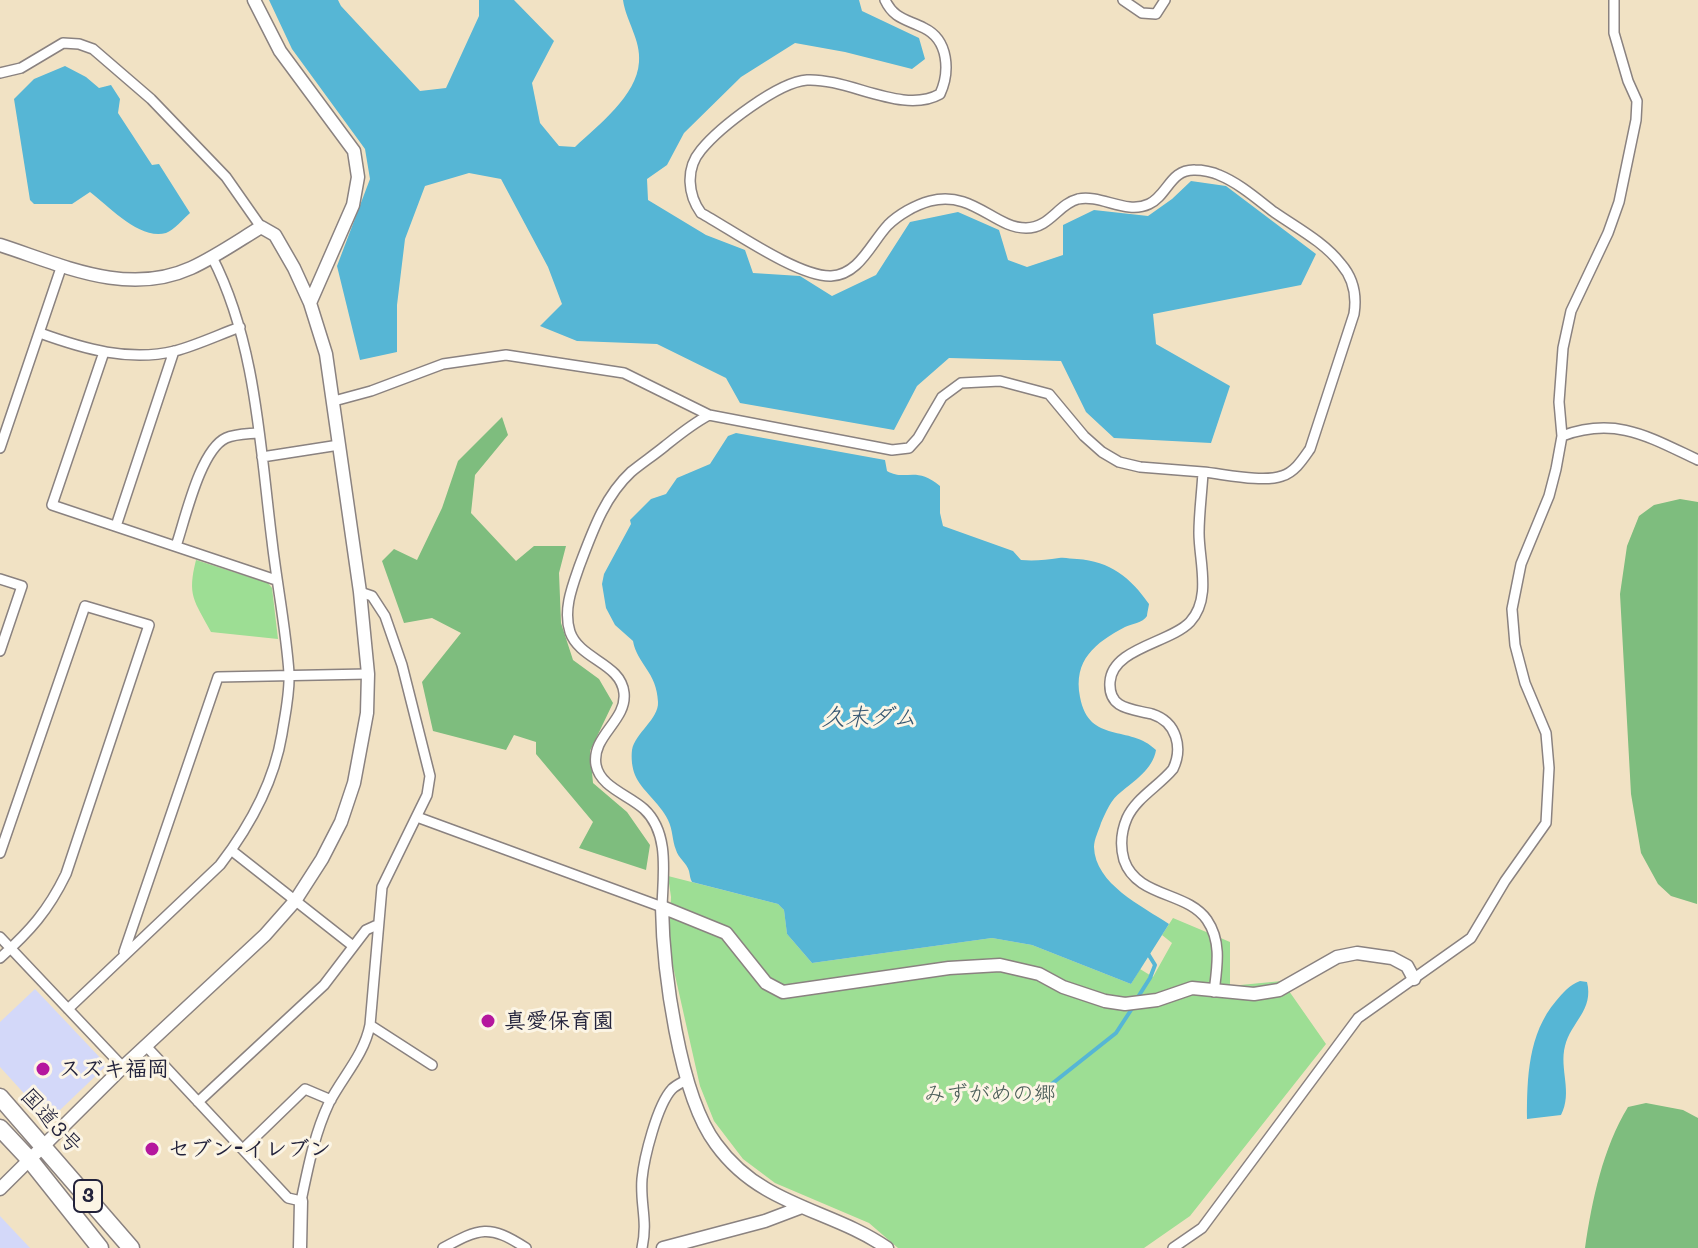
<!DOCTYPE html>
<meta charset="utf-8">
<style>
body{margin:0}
canvas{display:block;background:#f1e2c4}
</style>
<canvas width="1698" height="1248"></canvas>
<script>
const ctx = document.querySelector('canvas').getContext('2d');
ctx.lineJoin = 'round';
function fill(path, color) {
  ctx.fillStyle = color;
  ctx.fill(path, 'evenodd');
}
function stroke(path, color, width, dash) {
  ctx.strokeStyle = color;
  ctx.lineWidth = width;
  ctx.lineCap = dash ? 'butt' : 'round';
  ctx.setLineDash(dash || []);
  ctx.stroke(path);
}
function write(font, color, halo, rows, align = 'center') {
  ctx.font = font + ' Mali,"Klee One",sans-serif';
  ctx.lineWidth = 6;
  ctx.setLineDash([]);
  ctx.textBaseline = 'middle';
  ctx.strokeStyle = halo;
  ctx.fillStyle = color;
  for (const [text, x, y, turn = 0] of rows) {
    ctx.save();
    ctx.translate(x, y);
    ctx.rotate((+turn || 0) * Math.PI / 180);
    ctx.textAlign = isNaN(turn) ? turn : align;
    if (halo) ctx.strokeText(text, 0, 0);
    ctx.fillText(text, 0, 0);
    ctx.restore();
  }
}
const built = new Path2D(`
 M35,989L107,1065L59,1111H40L0,1067V1022Z
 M0,1216L30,1248H0Z`);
const green = new Path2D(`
 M196,560L268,583L272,588L278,639L211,632C194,600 187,596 196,560Z
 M668,876L778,904L784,910L787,934L812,963L992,938L1032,945L1131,984L1140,969L1153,977L1172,943L1162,935L1173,918L1230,942V986L1282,981L1326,1044L1190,1216L1144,1248H898L869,1223L775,1183L743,1159L714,1121L700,1086L672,962L669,939L671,897Z`);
const forest = new Path2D(`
 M502,417L508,435L475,475L471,513L516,561L534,546H566L559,573L561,623L573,660L599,679L613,703L590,751L593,783L627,812L650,845L646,870L579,848L593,822L536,754V742L514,735L506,750L433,731L422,682L461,633L432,618L404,623L382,561L394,549L417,560L442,508L458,461Z
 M1680,499L1698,502L1697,904L1671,896L1658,884L1641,853L1631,794L1620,594L1627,546L1639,516L1654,505Z
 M1646,1103L1683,1110L1698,1118V1248H1585C1592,1200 1603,1148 1628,1107Z`);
const water = new Path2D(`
 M269,0H338L341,6L420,91L446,88L479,16V0H514L554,41L532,83L540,123L559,146L575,147C598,125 637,96 639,62C641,40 626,21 623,0H859L862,11L919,38L925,59L912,69L845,52L795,43L741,77L684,133L667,165L647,179L648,200L706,235L745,250L753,273L800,276L832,296L876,275L910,222L958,212L999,230L1008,260L1027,267L1063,255V225L1094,210L1148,216L1172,199L1191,181L1226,186L1316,254L1301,285L1153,314L1156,344L1230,386L1211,443L1114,438L1086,412L1061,361L949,358L917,386L894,430L740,403L726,378L657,344L577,341L540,326L562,304L548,267L501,179L469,173L425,186L405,239L397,305V352L360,360L337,266L370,179L365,149L292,49Z
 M65,66L86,77L99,88L111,85L120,99L118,113L152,165L159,164L190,213C183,219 174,230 166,233C139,240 110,207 90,192L72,204H34L30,200L14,99L34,79Z
 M736,433L885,460L887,471C906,482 915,465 940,486V513L943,526L1013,551L1021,560C1034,561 1046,560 1059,558C1065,557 1071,559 1077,559C1110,561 1131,578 1149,604C1149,605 1147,614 1147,616C1143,623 1131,624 1125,627C1095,643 1073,660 1080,697C1089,745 1130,724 1156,750C1153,769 1134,781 1121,792C1111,799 1106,812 1101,823C1099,830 1094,839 1094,847C1095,884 1142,906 1169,924L1131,984L1032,945L992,938L812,963L787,934L784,910L778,904L692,882C690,879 690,875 689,871C687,863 678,858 676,850C672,840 673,830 668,820C660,803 641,790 635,775C632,768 631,758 632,750C635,733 659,719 658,702C657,672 637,664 633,641L615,625L606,608L602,584L604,574L631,524L630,520L651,499L666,494L677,478L710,464L728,436Z
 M1580,981L1587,982C1594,1010 1571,1022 1565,1046C1559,1069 1573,1092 1561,1115L1527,1119C1527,1078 1528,1034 1556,1001C1563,993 1569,985 1580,981Z`);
const stream = new Path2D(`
 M1138,997L1150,978L1155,965L1147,952
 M1034,1098L1116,1033L1133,1007`);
const minor = new Path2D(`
 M885,0C894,19 906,19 924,28C949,40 950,72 940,94C903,115 849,78 807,80C778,82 720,127 701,150C685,169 688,195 701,213C732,230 798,277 831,276C859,275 871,243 888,225C898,215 915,205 930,201C973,190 994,228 1026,228C1050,228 1058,204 1078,199C1101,194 1126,215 1149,204C1168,195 1170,169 1195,170C1202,170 1213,172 1219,175C1239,183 1257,199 1274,212C1297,228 1324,242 1341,264C1354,279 1357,295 1354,314L1310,449C1303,459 1295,472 1282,476C1263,483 1224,474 1203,472
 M1123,0L1142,13L1156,14L1165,0
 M0,73L21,68L63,43L79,44L93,49L151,99L226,177L261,227
 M40,333C84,349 129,362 175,351C197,345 218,335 240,327
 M104,352L52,505L276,580
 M334,401L371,391L443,364L506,355L624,373L709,415L892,450L909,448L918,438L942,397L961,383L1000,381L1049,394L1084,436L1102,452L1119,462L1140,467L1203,472C1202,492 1199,513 1199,533C1199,561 1212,598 1190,622C1170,643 1112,648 1110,682C1108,710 1133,709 1152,714C1177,722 1183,748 1173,769C1159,786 1136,798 1127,818C1121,832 1120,846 1124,860C1137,898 1187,891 1207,920C1222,942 1217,967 1214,992
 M1562,436C1616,416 1649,437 1698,460
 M0,448L62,265
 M262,457L339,445
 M116,526L174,351
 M176,546C185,520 200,450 226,438C235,434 248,434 257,433
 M0,579L22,586L0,651
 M417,817L662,907C663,875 670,833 644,809C629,795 600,787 596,765C591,736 627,721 624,693C621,663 580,660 570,632C563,610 572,587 579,567C592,533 604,497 631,472C642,463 654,455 665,446C680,434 692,424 709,415
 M231,850L353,946
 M0,853L85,606L149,625L66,874C48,911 30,931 0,958
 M0,937L123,1067
 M124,952L218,677L368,674
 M68,1009L220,865C250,826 274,782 282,734C285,715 290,693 289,673C286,629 277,585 272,541C260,446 256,342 212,257
 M370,1025L432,1065
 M146,1046L288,1198L301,1201C308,1168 314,1135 329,1103C343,1076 364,1055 370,1025L382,887L427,795L430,776L402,665L385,616L372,596L360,592
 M198,1102L324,985L366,930L377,925
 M243,1149L305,1089L331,1100
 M443,1248C480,1228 489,1224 526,1248
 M642,1248C648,1220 640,1205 642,1179C644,1158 657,1105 672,1089C676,1085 683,1082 688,1079
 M1173,1248L1202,1228L1358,1018L1471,938L1505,881L1546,823L1549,768L1546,733L1525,683L1515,645L1512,609L1521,564L1549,496L1556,469L1562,436L1559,402L1563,348L1571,311L1608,233L1619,202L1636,120L1637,101L1628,81L1614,33V0`);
const tertiary = new Path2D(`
 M254,0L280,51L354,151L358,177L353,205L310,303
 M0,245C62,265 127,297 191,268C215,257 238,241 261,227L275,235L294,268L310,303L326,354L360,592L368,674L367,713L354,783L341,822L322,859L295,901L265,935L123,1067L0,1189
 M300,1248L301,1201
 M663,1248L765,1221L802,1207
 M887,1248C850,1222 805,1212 766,1189C747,1178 729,1162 716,1144C679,1095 663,969 662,907L726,933L766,983L783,992L949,968L1000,965L1039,974L1063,987L1105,1001L1125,1004L1157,1000L1192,988L1254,994L1279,990L1337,957L1357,953L1392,958L1407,966L1414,979`);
const trunk = new Path2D(`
 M0,1097L131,1248
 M0,1128L30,1160L100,1248`);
const markers = [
 [488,1021,8,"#b5179e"],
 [43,1069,8,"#b5179e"],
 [152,1149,8,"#b5179e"]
];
const shields = [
 [88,1196,28]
];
const shieldNames = [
 ["3",88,1196]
];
const poiNames = [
 ["真愛保育園",504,1021],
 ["スズキ福岡",59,1069],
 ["セブン-イレブン",168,1149]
];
const parkNames = [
 ["みずがめの郷",990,1094]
];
const streetNames = [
 ["国道3号",51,1121,48]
];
const waterNames = [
 ["久末ダム",869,718]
];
fill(built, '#d3d8f9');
fill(green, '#9dde94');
fill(forest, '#7ebd7e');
fill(water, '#56b6d5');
stroke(stream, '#56b6d5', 4);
stroke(minor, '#8a8280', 12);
stroke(tertiary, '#8a8280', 15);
stroke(trunk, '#8a8280', 19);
stroke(minor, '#fff', 9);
stroke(tertiary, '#fff', 12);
stroke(trunk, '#fff', 16);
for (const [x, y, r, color] of markers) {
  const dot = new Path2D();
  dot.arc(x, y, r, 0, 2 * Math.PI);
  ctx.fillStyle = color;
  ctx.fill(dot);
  stroke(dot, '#fcf5e5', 3);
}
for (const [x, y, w] of shields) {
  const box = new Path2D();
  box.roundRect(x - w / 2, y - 16, w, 32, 6);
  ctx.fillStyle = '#fcf5e5';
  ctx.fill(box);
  stroke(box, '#22223b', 2);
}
write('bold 20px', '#22223b', null, shieldNames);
write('bold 22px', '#22223b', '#fcf5e5', poiNames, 'left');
write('22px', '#475a56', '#fcf5e5', parkNames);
write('22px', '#22223b', '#fcf5e5', streetNames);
write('italic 24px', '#345671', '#fcf5e5', waterNames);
</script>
